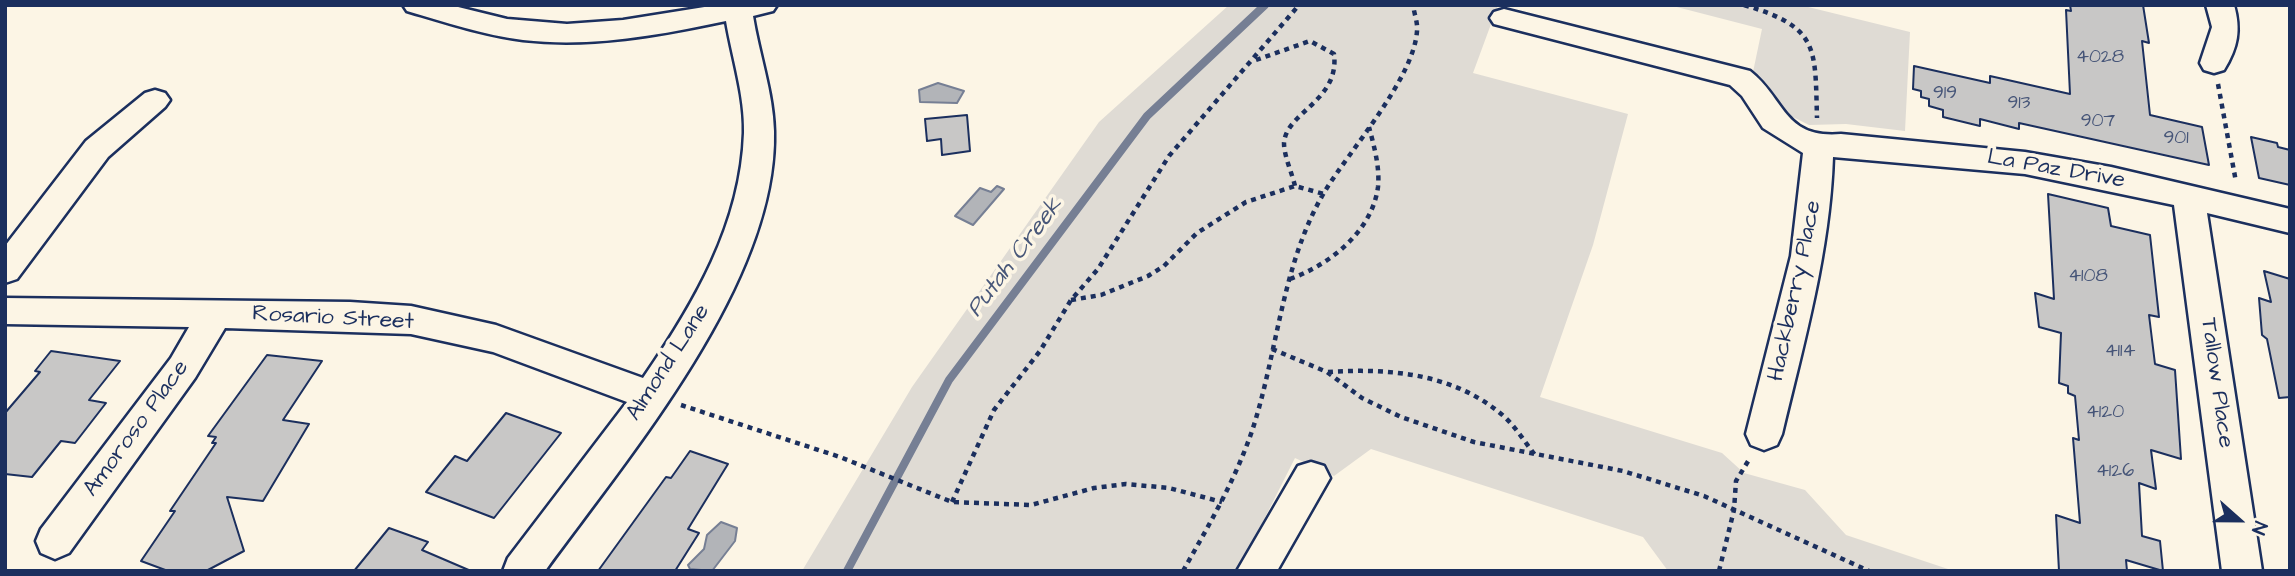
<!DOCTYPE html>
<style>
body{margin:0}
#map{position:relative;width:2295px;height:576px;overflow:hidden;background:#fcf5e5;font-family:"Architects Daughter",sans-serif}
canvas{display:block}
.frame{position:absolute;inset:0;border:7px solid #1b2f5e;pointer-events:none}
.north{position:absolute;left:2204px;top:485px;width:70px;height:70px;-webkit-text-stroke:5px #fcf5e5;paint-order:stroke;rotate:111deg;font-size:19px;font-weight:700;line-height:28px;text-align:center;color:#1b2f5e}
.north::after{content:'';display:block;margin:auto;width:24px;height:32px;background:#1b2f5e;clip-path:polygon(50% 0,100% 100%,50% 72%,0 100%)}
</style>
<div id="map">
<canvas width="2295" height="576"></canvas>
<div class="frame"></div>
<div class="north">N</div>
</div>
<script>
const ctx = document.querySelector('canvas').getContext('2d');
ctx.lineJoin = 'round';
function fill(path, color) {
  ctx.fillStyle = color;
  ctx.fill(path, 'evenodd');
}
function stroke(path, color, width, dash) {
  ctx.strokeStyle = color;
  ctx.lineWidth = width;
  ctx.lineCap = dash ? 'butt' : 'round';
  ctx.setLineDash(dash || []);
  ctx.stroke(path);
}
function write(font, color, halo, rows, align = 'center') {
  ctx.font = font + ' "Architects Daughter",sans-serif';
  ctx.lineWidth = 7;
  ctx.setLineDash([]);
  ctx.textBaseline = 'middle';
  ctx.strokeStyle = halo;
  ctx.fillStyle = color;
  for (const [text, x, y, turn = 0] of rows) {
    ctx.save();
    ctx.translate(x, y);
    ctx.rotate((+turn || 0) * Math.PI / 180);
    ctx.textAlign = isNaN(turn) ? turn : align;
    if (halo) ctx.strokeText(text, 0, 0);
    ctx.fillText(text, 0, 0);
    ctx.restore();
  }
}
const green = new Path2D(`
 M1229,5H1498L1473,73L1628,114L1593,245L1540,397L1722,453L1744,473L1805,490L1846,535L1954,571H1668L1643,537L1371,449L1334,476L1295,458L1238,571H802L912,387L1099,122Z
 M1669,5H1800L1910,32L1905,131L1846,124L1809,125L1785,113L1772,91L1753,72L1762,29Z`);
const water = new Path2D(`
 M938,83L964,91L957,103L920,102L919,90Z
 M997,186L1004,189L973,225L955,216L980,188L991,192Z
 M721,522L737,528L735,541L712,571L690,569L688,565L704,549L707,535Z`);
const stream = new Path2D(`
 M847,571L949,380L1147,116L1265,5`);
const building = new Path2D(`
 M2070,5H2143L2149,43L2142,41L2150,115L2202,127L2209,165L2019,123V129L1980,119V126L1943,117V110L1929,106V99L1921,97V91L1913,89L1914,66L1990,83V76L2070,94L2066,10L2071,11Z
 M967,115L970,151L942,155L941,139L927,141L925,119Z
 M2251,137L2277,143L2278,147L2290,150V185L2259,178Z
 M2048,194L2108,208L2111,226L2150,235L2159,317L2149,315L2155,364L2175,370L2181,459L2151,450L2156,489L2139,483L2142,536L2160,541L2163,571L2126,560L2127,571H2059L2056,515L2080,523L2073,438L2079,440L2075,396L2068,393V386L2059,383L2061,333L2039,327L2035,293L2054,299Z
 M2264,271L2290,279V397L2279,398L2267,339L2262,335L2259,298L2271,302Z
 M51,351L120,361L89,400L106,403L75,443L61,441L32,477L5,474V413L40,372L35,371Z
 M267,355L322,361L283,420L309,424L263,501L227,497L244,551L206,571H168L141,561L175,511H170L216,443H212L216,437L208,436Z
 M506,413L561,433L494,518L426,492L455,456L467,461Z
 M690,451L728,464L688,529L699,533L675,571H598L666,477L671,478Z
 M389,528L428,542L422,550L471,571H354Z`);
const path = new Path2D(`
 M1744,5C1819,27 1815,47 1817,118
 M1256,60L1310,41L1334,54C1340,101 1286,112 1284,143C1284,156 1292,173 1295,186
 M2218,84L2236,182
 M1290,279C1329,265 1372,232 1378,187C1380,167 1374,146 1369,127
 M1071,300L1101,295L1148,276L1164,266L1197,233L1246,202L1295,186L1324,194
 M1272,349L1327,372L1362,398L1401,417L1474,442L1623,471L1704,496L1869,571
 M1328,372C1388,368 1451,373 1500,413C1514,424 1524,441 1535,455
 M681,405L840,457L952,502L1031,505L1094,488L1126,484L1169,488L1222,502
 M952,502L994,410L1040,351L1071,300L1098,269L1169,156L1299,5
 M1183,571C1209,525 1236,479 1253,428C1278,350 1282,263 1325,191C1350,150 1414,78 1417,31C1418,23 1414,13 1413,5
 M1719,571L1734,510L1736,481L1750,458`);
const minor = new Path2D(`
 M403,5H450L507,19L567,24L623,20L717,5H777L773,11L753,16C759,54 773,92 774,131C778,281 630,454 545,571H503L508,558L627,402L493,352L411,334L225,328L195,378L69,553L55,559L41,553L36,541L41,529L171,358L189,327L5,324V298L350,302L411,306L496,325L643,378C694,304 741,224 744,133C745,96 732,57 726,21C660,35 591,48 523,40C483,35 445,22 407,11Z
 M2206,5H2234C2241,30 2238,47 2224,70L2214,73L2204,70L2200,63L2212,27Z
 M1504,9L1750,71C1785,98 1783,139 1841,134L2025,152L2111,167L2290,209V233L2207,213L2262,571H2222L2174,205L2025,174L1833,157C1830,251 1804,342 1782,434L1777,445L1764,450L1751,445L1746,434L1791,256L1803,153L1763,128L1742,96L1730,85L1494,24L1490,18L1494,12Z
 M155,90L165,93L170,100L165,107L108,157L17,279L5,283V246L86,141L145,93Z
 M1311,462L1324,466L1330,478L1277,571H1237L1298,466Z`);
const numberNames = [
 ["4028",2100,58],
 ["919",1945,94],
 ["913",2019,104],
 ["907",2098,122],
 ["901",2176,139],
 ["4108",2088,277],
 ["4114",2120,352],
 ["4120",2105,413],
 ["4126",2115,472]
];
const streetNames = [
 ["La Paz Drive",2056,170,10],
 ["Hackberry Place",1796,291,-78],
 ["Rosario Street",333,319,3],
 ["Almond Lane",669,363,-57],
 ["Tallow Place",2216,383,82],
 ["Amoroso Place",137,429,-54]
];
const waterNames = [
 ["Putah Creek",1016,258,-53]
];
fill(green, '#dfdbd4');
fill(water, '#b2b4b8');
stroke(water, '#767f94', 2);
stroke(stream, '#767f94', 8);
fill(building, '#c8c7c6');
stroke(building, '#1b2f5e', 2);
stroke(minor, '#1b2f5e', 5);
stroke(path, '#1b2f5e', 4.5, [5, 5]);
fill(minor, '#fcf5e5');
write('19px', '#465578', null, numberNames);
write('23px', '#1b2f5e', '#fcf5e5', streetNames);
write('italic 24px', '#485779', '#fcf5e5', waterNames);
</script>
